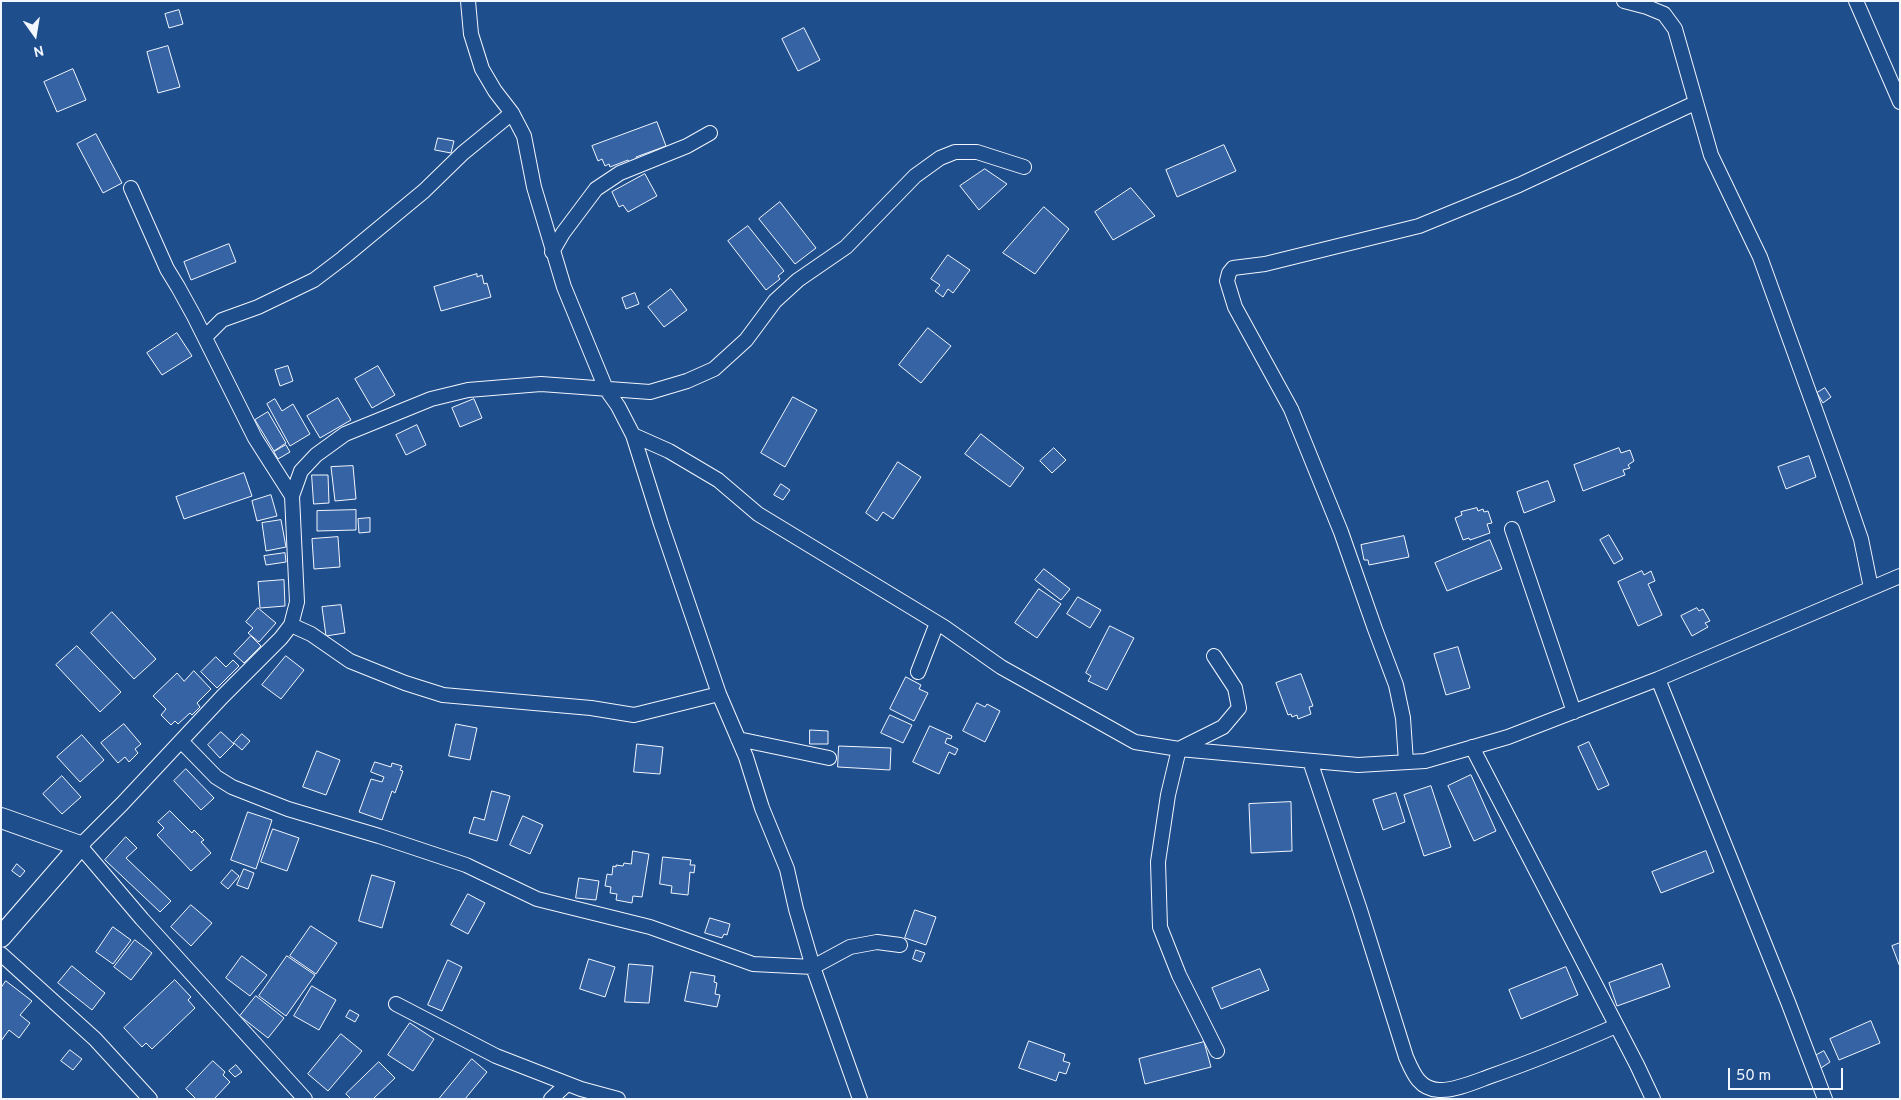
<!DOCTYPE html>
<style>
body{margin:0}
#map{position:relative;width:1901px;height:1100px;overflow:hidden;background:#1f4e8c;font-family:Overpass,sans-serif}
canvas{display:block}
.frame{position:absolute;inset:0;border:2px solid #f2f6ff;pointer-events:none}
.north{position:absolute;left:10px;top:10px;width:50px;height:50px;-webkit-text-stroke:4px #1f4e8c;paint-order:stroke;rotate:167deg;font-size:14px;font-weight:700;line-height:20px;text-align:center;color:#f2f6ff}
.north::after{content:'';display:block;margin:auto;width:18px;height:22px;background:#f2f6ff;clip-path:polygon(50% 0,100% 100%,50% 72%,0 100%)}
.scale{position:absolute;left:1728px;top:1068px;width:115px;height:22px;box-sizing:border-box;border:2px solid #f2f6ff;border-top:0;padding-left:6px;font-size:15px;line-height:18px;white-space:nowrap;color:#f2f6ff;-webkit-text-stroke:4px #1f4e8c;paint-order:stroke}
</style>
<div id="map">
<canvas width="1901" height="1100"></canvas>
<div class="frame"></div>
<div class="north">N</div>
<div class="scale">50 m</div>
</div>
<script>
const ctx = document.querySelector('canvas').getContext('2d');
ctx.lineJoin = 'round';
function fill(path, color) {
  ctx.fillStyle = color;
  ctx.fill(path, 'evenodd');
}
function stroke(path, color, width, dash) {
  ctx.strokeStyle = color;
  ctx.lineWidth = width;
  ctx.lineCap = dash ? 'butt' : 'round';
  ctx.setLineDash(dash || []);
  ctx.stroke(path);
}
const building = new Path2D(`
 M179,10L183,24L169,28L165,14Z
 M804,28L820,60L798,71L782,39Z
 M168,46L180,87L158,93L147,52Z
 M73,69L86,100L57,112L44,82Z
 M657,122L666,146L636,157L637,160L629,163L628,160L610,167L609,164L605,166L602,159L598,161L592,146Z
 M96,134L122,183L103,193L77,144Z
 M438,138L454,141L451,153L435,150Z
 M1224,145L1236,171L1177,197L1166,170Z
 M985,169L1007,184L979,210L960,186Z
 M645,174L657,196L628,212L623,205L619,207L612,192Z
 M1131,188L1155,216L1113,240L1095,212Z
 M780,202L816,248L795,264L759,219Z
 M1044,207L1069,229L1035,274L1003,253Z
 M748,226L784,271L778,276L780,279L766,290L728,241Z
 M229,244L236,262L191,280L184,262Z
 M948,255L970,270L953,293L948,289L943,297L935,291L940,285L931,279Z
 M477,274V277L482,275L484,284L487,283L491,297L441,311L434,287Z
 M671,289L687,310L664,327L648,307Z
 M635,293L639,304L626,309L622,298Z
 M928,328L951,346L921,383L899,365Z
 M177,333L192,356L162,375L147,353Z
 M288,366L293,381L280,386L275,370Z
 M378,366L395,395L372,408L355,379Z
 M1825,388L1831,397L1823,403L1817,393Z
 M793,397L817,410L785,467L761,453Z
 M338,398L351,420L320,438L307,416Z
 M275,399L282,411L293,404L310,434L290,446L267,404Z
 M474,399L482,418L460,427L452,408Z
 M268,412L286,443L274,451L255,420Z
 M417,425L426,445L406,455L396,435Z
 M981,434L1024,468L1010,487L965,454Z
 M286,445L290,452L278,459L274,452Z
 M1054,448L1066,460L1052,473L1040,461Z
 M1619,448L1621,453L1630,450L1634,461L1628,465L1630,468L1623,470L1625,475L1583,491L1574,465Z
 M1809,456L1816,477L1786,489L1778,467Z
 M898,462L921,477L893,519L883,512L877,521L866,513Z
 M353,466L356,499L335,501L331,467Z
 M244,473L252,496L184,519L176,497Z
 M312,475H328L329,503L314,504Z
 M1548,481L1555,501L1524,513L1517,492Z
 M781,484L790,490L783,500L774,495Z
 M271,495L277,516L257,521L252,501Z
 M1477,508L1478,511L1483,509L1484,512L1488,511L1492,523L1487,524L1490,533L1470,540L1469,538L1463,540L1455,518L1462,515L1461,512Z
 M356,510V530L317,531V511Z
 M370,518V532L359,533L358,519Z
 M281,520L286,547L266,551L262,523Z
 M1609,535L1623,559L1614,564L1600,540Z
 M1404,536L1409,557L1369,565L1368,560H1364L1361,545Z
 M338,537L340,567L314,569L312,539Z
 M1490,540L1502,569L1447,591L1435,563Z
 M285,553L286,562L266,565L264,556Z
 M1044,569L1070,589L1061,600L1035,580Z
 M1642,571L1644,575L1651,571L1655,581L1648,584L1662,615L1638,626L1618,582Z
 M284,580L285,606L260,608L258,582Z
 M1039,589L1061,604L1037,638L1015,623Z
 M1078,597L1101,610L1090,628L1067,614Z
 M341,605L345,633L326,636L322,607Z
 M258,608L276,623L259,642L248,633L253,628L246,622Z
 M1697,608L1699,611L1703,609L1710,621L1705,623L1708,627L1692,636L1681,616Z
 M112,612L156,659L134,679L91,633Z
 M1110,626L1134,638L1107,690L1088,681L1091,676L1086,673Z
 M251,636L261,646L244,663L234,654Z
 M77,646L121,692L100,712L56,665Z
 M1458,647L1470,688L1446,695L1434,654Z
 M286,656L304,670L281,699L262,685Z
 M216,657L226,667L233,660L239,666L217,688L201,672Z
 M194,671L211,689L197,703L200,707L192,715L190,713L178,724L175,721L171,725L161,715L166,709L153,696L177,673L184,681Z
 M1301,674L1313,706L1309,707L1311,714L1298,719L1297,715L1292,717L1291,714L1288,715L1276,683Z
 M906,677L921,685L919,689L928,693L914,721L890,709Z
 M977,703L985,707L987,704L1000,711L985,742L963,731Z
 M890,715L912,725L903,743L881,733Z
 M124,724L141,744L135,749L138,753L129,762L125,757L118,763L101,743Z
 M456,724L477,728L470,760L449,756Z
 M930,726L952,736L951,739L947,738L945,743L958,749L955,755L949,752L939,774L913,762Z
 M810,730L828,731V744H810Z
 M221,732L234,744L220,758L208,745Z
 M242,734L250,741L242,750L234,743Z
 M82,735L104,760L80,782L57,757Z
 M1589,742L1609,785L1598,790L1578,747Z
 M637,744L663,747L660,774L634,772Z
 M839,746L891,748L890,770L838,767Z
 M317,751L340,760L326,795L303,787Z
 M375,762L391,767L392,763L402,766L400,770L403,771L395,793L392,791L382,820L359,812L371,779L382,782L384,777L371,772Z
 M186,769L214,798L201,810L174,781Z
 M1471,775L1496,831L1474,841L1448,786Z
 M62,776L81,797L62,814L43,794Z
 M1431,786L1451,847L1424,856L1404,795Z
 M492,791L510,796L497,841L469,833L474,817L484,820Z
 M1396,793L1405,822L1383,830L1373,800Z
 M1291,802L1292,851L1251,853L1249,804Z
 M170,811L192,833L194,830L204,840L201,842L211,853L191,871L157,835L164,828L158,822Z
 M248,812L272,820L256,869L231,860Z
 M523,816L543,825L530,854L510,845Z
 M273,829L299,838L287,871L261,862Z
 M126,837L137,848L126,858L171,901L160,912L105,860Z
 M633,851L649,854L642,897L633,896L632,903L616,900L617,894L610,893L611,887L605,886L607,874L612,875L613,866L616,867V865L623,866L624,863L631,864Z
 M1706,851L1714,872L1661,893L1652,872Z
 M663,857L691,860L690,865H695L694,873L690,872L688,895L671,893L672,886L660,884Z
 M17,864L25,871L20,877L12,871Z
 M244,869L254,873L248,889L237,885Z
 M232,870L239,876L228,889L221,883Z
 M372,875L395,882L382,928L359,921Z
 M579,878L599,881L596,900L576,898Z
 M468,894L485,903L468,934L451,925Z
 M191,905L212,923L191,946L171,927Z
 M915,910L936,917L926,945L905,938Z
 M710,918L730,924L727,935L724,934L722,938L705,933Z
 M311,926L337,943L316,974L290,956Z
 M113,927L131,940L113,964L96,952Z
 M135,940L152,953L131,980L114,967Z
 M1900,943V967L1892,946Z
 M916,950L925,953L921,962L913,959Z
 M242,956L267,975L250,996L226,978Z
 M287,956L315,975L286,1016L259,996Z
 M589,959L615,967L605,997L580,989Z
 M448,960L462,967L442,1011L428,1005Z
 M629,964L653,966L649,1003L625,1002Z
 M1662,964L1670,987L1617,1006L1609,983Z
 M72,966L105,993L92,1010L58,983Z
 M1566,967L1578,995L1521,1019L1509,990Z
 M1260,969L1269,990L1221,1009L1212,988Z
 M691,972L715,976L714,982L717,983L715,994L720,995L717,1007L685,1001Z
 M175,980L191,997L188,1000L195,1008L152,1049L146,1043L142,1047L124,1028Z
 M6,981L32,1001L20,1015L30,1023L19,1038L9,1030L1,1041V988Z
 M312,986L336,1000L319,1030L294,1016Z
 M256,996L284,1018L268,1038L240,1016Z
 M350,1010L359,1015L355,1022L346,1017Z
 M1871,1021L1880,1043L1839,1060L1830,1039Z
 M410,1023L434,1039L413,1071L388,1055Z
 M341,1034L362,1051L328,1091L308,1074Z
 M1029,1041L1065,1054L1063,1061L1070,1063L1066,1074L1059,1072L1056,1081L1019,1068Z
 M1204,1042L1211,1067L1145,1084L1139,1059Z
 M70,1050L82,1059L73,1070L61,1061Z
 M1824,1051L1830,1062L1821,1068L1815,1056Z
 M472,1059L487,1072L465,1099H439Z
 M213,1061L225,1072L223,1075L230,1082L214,1099H196L186,1089Z
 M379,1062L395,1078L373,1099H351L346,1094Z
 M236,1065L242,1072L235,1077L229,1071Z`);
const street = new Path2D(`
 M468,1L471,34L482,69L495,91L512,113L524,136L534,187L564,287L606,389L618,406L633,435L661,524L719,694L746,757L762,808L787,869L796,909L813,967L860,1099
 M1624,1L1647,7L1664,14L1675,29L1711,155L1760,257L1841,481L1861,539L1871,588
 M1856,1L1900,102
 M131,188L167,269L178,287L194,316L255,438L292,496
 M552,252L563,233L596,189L620,173L687,146L710,133
 M205,337L222,320L258,307L314,280L343,258L424,191L463,153L512,113
 M633,435L669,451L718,480L758,514L944,627L1001,667L1135,742L1179,749L1358,765L1425,761L1508,737L1658,679L1900,576
 M1512,529L1574,712
 M291,625L311,634L350,661L405,683L443,695L591,708L634,715L719,694
 M1214,656L1235,688L1239,708L1223,727L1179,749L1168,795L1158,862L1160,927L1179,975L1217,1051
 M918,672L937,623
 M1658,679L1788,1002L1825,1099
 M738,739L829,758
 M181,741L216,777L232,787L288,809L379,836L466,865L537,899L650,927L753,964L813,967L850,947L877,942L900,945
 M1472,747L1637,1065L1653,1099
 M1310,761L1360,910L1406,1057C1413,1073 1419,1089 1439,1090C1455,1091 1477,1081 1491,1076C1534,1061 1575,1044 1616,1026
 M1406,762L1403,718L1396,685L1375,629L1341,532L1291,409L1235,307L1227,281L1229,273L1233,268L1265,264L1419,226L1519,185L1695,103
 M1,954L95,1039L150,1099
 M396,1004L496,1056L581,1089L618,1099
 M305,1099L142,919L80,846L122,804L222,697L281,638L291,625L297,602L292,496L301,471L316,455L345,434L431,399L468,390L541,384L650,392L687,381L714,369L746,340L775,301L798,280L846,247L915,176L940,158L955,152H977L1024,167
 M551,1099L567,1084`);
const secondary = new Path2D(`
 M1,818L80,846L1,937`);
fill(building, '#3563a3');
stroke(building, '#f2f6ff', 1);
stroke(street, '#f2f6ff', 16);
stroke(secondary, '#f2f6ff', 22);
stroke(street, '#1f4e8c', 14);
stroke(secondary, '#1f4e8c', 20);
</script>
